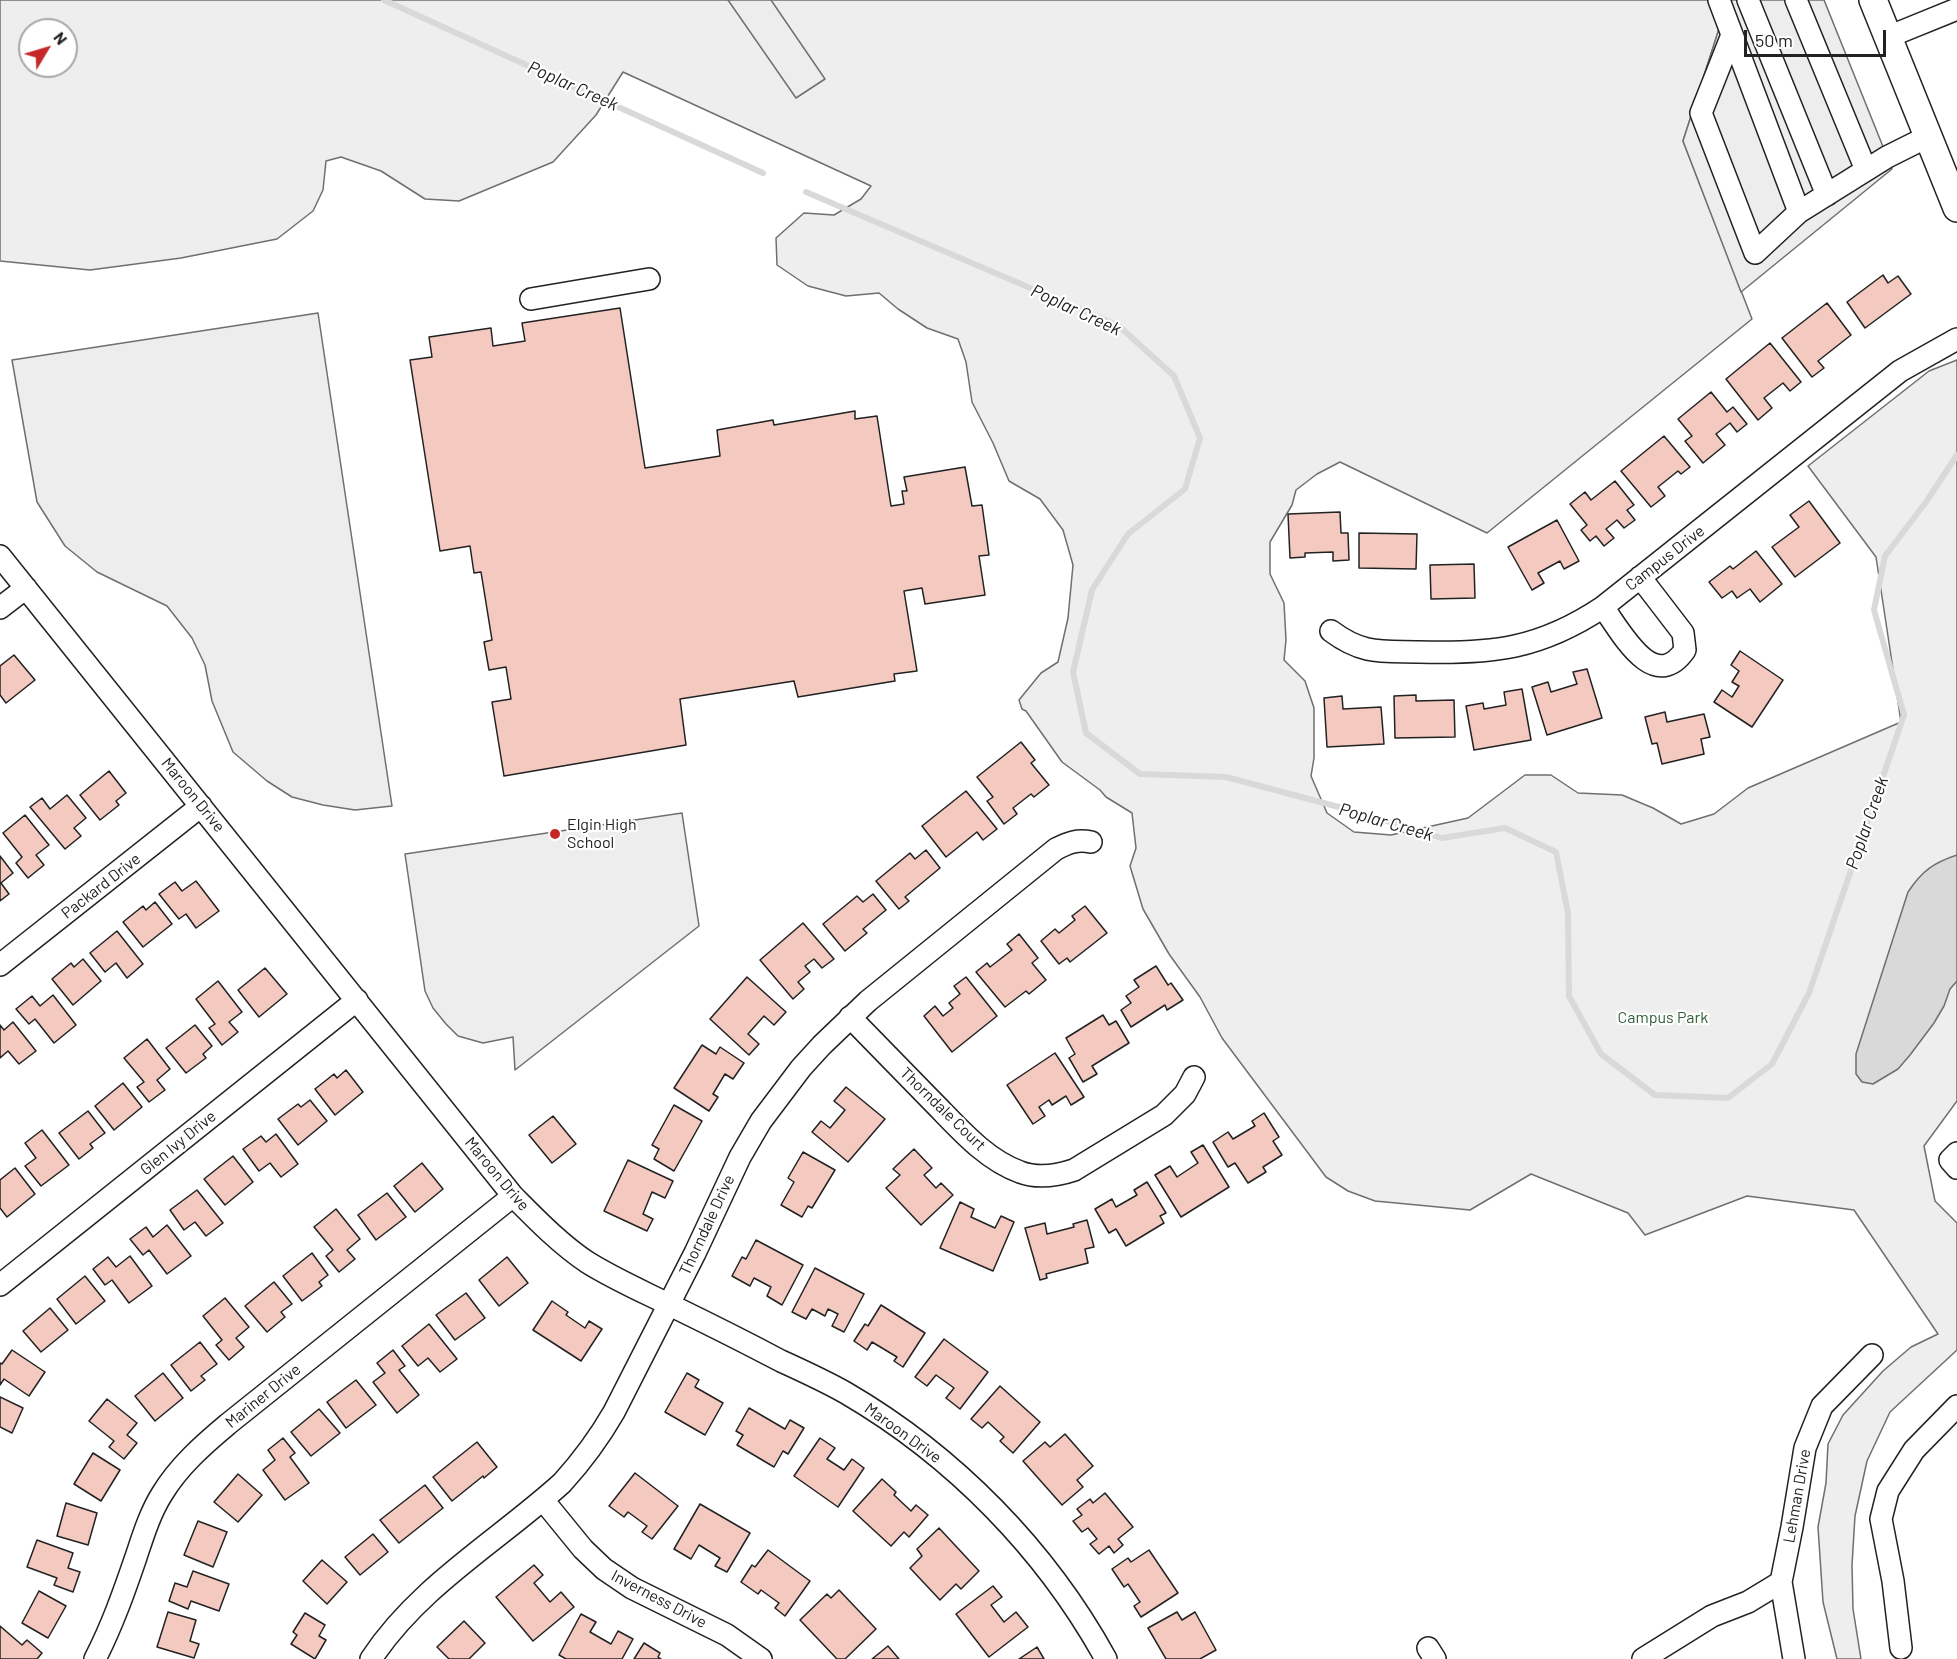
<!DOCTYPE html>
<style>
body{margin:0}
#map{position:relative;width:1957px;height:1659px;overflow:hidden;background:#fff;font-family:Barlow,sans-serif}
canvas{display:block}
.north{position:absolute;left:18px;top:18px;width:60px;height:60px;box-sizing:border-box;background:#fff;border:2px solid #a7a7a7;border-radius:50%;rotate:52deg;font-size:16px;font-weight:700;line-height:24px;text-align:center;color:#222}
.north::after{content:'';display:block;margin:auto;width:21px;height:27px;background:#c62828;clip-path:polygon(50% 0,100% 100%,50% 72%,0 100%)}
.scale{position:absolute;left:1744px;top:30px;width:142px;height:27px;box-sizing:border-box;border:3px solid #222;border-top:0;padding-left:8px;font-size:18px;line-height:21px;white-space:nowrap;color:#222;-webkit-text-stroke:4px #fff;paint-order:stroke}
</style>
<div id="map">
<canvas width="1957" height="1659"></canvas>
<div class="north">N</div>
<div class="scale">50 m</div>
</div>
<script>
const ctx = document.querySelector('canvas').getContext('2d');
ctx.lineJoin = 'round';
function fill(path, color) {
  ctx.fillStyle = color;
  ctx.fill(path, 'evenodd');
}
function stroke(path, color, width, dash) {
  ctx.strokeStyle = color;
  ctx.lineWidth = width;
  ctx.lineCap = dash ? 'butt' : 'round';
  ctx.setLineDash(dash || []);
  ctx.stroke(path);
}
function write(font, color, halo, rows, align = 'center') {
  ctx.font = font + ' Barlow,sans-serif';
  ctx.lineWidth = 4.5;
  ctx.setLineDash([]);
  ctx.textBaseline = 'middle';
  ctx.strokeStyle = halo;
  ctx.fillStyle = color;
  for (const [text, x, y, turn = 0] of rows) {
    ctx.save();
    ctx.translate(x, y);
    ctx.rotate((+turn || 0) * Math.PI / 180);
    ctx.textAlign = isNaN(turn) ? turn : align;
    if (halo) ctx.strokeText(text, 0, 0);
    ctx.fillText(text, 0, 0);
    ctx.restore();
  }
}
const green = new Path2D(`
 M0,0H1708L1719,29L1683,141L1752,319L1487,533L1340,462L1317,474L1296,490L1292,505L1270,542V574L1284,603L1286,640L1284,660L1305,681L1314,708V758L1311,776L1327,813L1354,832L1391,835L1468,818L1525,775H1551L1578,793L1622,795L1653,808L1681,824L1714,814L1748,788L1901,722L1876,557L1808,466L1929,371L1957,360V1101L1924,1146L1935,1201L1957,1223V1350L1890,1412L1867,1461L1855,1516L1852,1565L1853,1609L1861,1659H1837L1823,1602L1818,1527L1826,1483L1828,1444L1843,1415L1883,1371L1911,1347L1938,1334L1854,1210L1747,1196L1645,1235L1628,1213L1531,1174L1470,1210L1375,1201L1348,1191L1326,1177L1222,1038L1200,997L1169,954L1143,909L1130,866L1136,848L1132,813L1106,797L1100,790L1062,762L1026,711L1022,709L1019,700L1041,673L1058,662L1068,618L1073,565L1063,530L1040,499L1009,481L993,443L972,402L966,362L958,339L927,328L898,309L879,293L846,296L808,286L777,265L776,238L804,213L834,215L861,199L871,186L623,72L596,115L553,162L459,201L425,199L381,171L341,157L326,161L323,190L313,211L277,239L181,258L90,270L0,261ZM30,30H66V66H30Z`);
const parking = new Path2D(`
 M728,0H771L825,79L796,98Z
 M1708,0H1824L1892,169L1741,292L1683,141L1719,29Z
 M318,313L392,806L355,810L323,805L292,797L267,781L233,752L212,701L205,665L192,638L167,606L97,572L65,546L37,502L12,360Z
 M682,813L699,926L515,1070L513,1037L483,1043L458,1036L446,1024L433,1008L425,991L405,854Z`);
const water = new Path2D(`
 M1957,855V981L1950,989L1944,1006L1934,1023L1910,1055L1898,1069L1873,1084L1862,1082L1856,1074V1054L1908,892C1922,871 1933,863 1957,855Z`);
const stream = new Path2D(`
 M384,0L763,173
 M806,192L1119,326L1174,376L1200,438L1185,489L1128,534L1092,590L1073,672L1086,733L1140,774L1226,777L1354,811L1442,838L1505,828L1556,852L1568,913L1569,996L1601,1054L1655,1095L1728,1098L1772,1064L1809,993L1904,715L1874,610L1885,556L1926,502L1957,455`);
const building = new Path2D(`
 M1883,275L1888,283L1898,276L1911,294L1865,328L1847,302Z
 M1827,303L1851,335L1818,361L1824,368L1812,377L1782,338Z
 M620,308L645,468L720,456L717,430L773,420L774,425L855,411V419L877,416L891,506L904,504L902,491H907L904,477L965,467L972,506L982,505L989,555L979,556L985,595L925,604L922,588L904,591L917,671L894,674L895,681L798,697L794,681L680,699L686,745L504,776L492,702L511,699L506,667L489,670L484,642L492,640L481,572L474,573L470,546L440,551L410,360L432,357L429,337L491,328L493,346L525,341L522,323Z
 M1770,343L1801,382L1790,391L1783,383L1764,398L1772,408L1758,420L1726,379Z
 M1711,392L1727,412L1733,407L1747,424L1737,432L1730,423L1716,434L1725,445L1703,463L1685,441L1692,436L1678,419Z
 M1664,436L1690,467L1681,474L1678,471L1658,487L1665,496L1651,507L1621,471Z
 M1615,481L1634,505L1627,510L1635,520L1624,528L1617,520L1606,529L1614,538L1604,546L1596,536L1590,541L1581,530L1587,525L1570,504L1585,492L1591,500Z
 M1809,501L1840,543L1795,577L1772,547L1799,527L1790,515Z
 M1340,512L1341,533H1348L1349,560L1333,561V552L1305,553V557L1290,558L1288,514Z
 M1557,520L1579,561L1564,569L1560,561L1538,573L1544,583L1532,590L1508,547Z
 M1359,533L1417,534L1416,569L1359,568Z
 M1756,551L1782,584L1760,602L1750,589L1737,598L1732,591L1722,598L1709,582L1730,566L1733,569Z
 M1474,564L1475,598L1431,599L1430,565Z
 M1740,651L1783,680L1752,727L1714,702L1722,690L1732,697L1739,686L1732,682L1739,671L1731,665Z
 M14,655L35,680L6,703L0,695V666Z
 M1587,669L1602,718L1547,735L1532,687L1548,682L1551,692L1577,684L1573,672Z
 M1522,689L1531,740L1474,750L1466,706L1483,703L1484,709L1506,705L1504,692Z
 M1416,695V701L1454,700L1455,737L1395,738L1394,696Z
 M1342,696L1343,709L1381,707L1384,744L1327,747L1324,698Z
 M1665,712L1667,722L1704,714L1710,737L1701,739L1704,754L1662,764L1657,743L1652,744L1645,717Z
 M1021,742L1035,760L1031,763L1049,785L1034,797L1031,794L1013,808L1017,814L1004,824L987,801L993,797L977,777Z
 M109,771L126,793L116,801L119,805L100,820L80,795Z
 M966,791L997,829L983,840L977,832L946,857L922,826Z
 M67,795L86,818L74,828L81,836L65,849L30,807L42,798L50,809Z
 M25,815L49,845L36,855L44,865L28,878L16,863L22,857L3,833Z
 M926,850L940,868L905,897L909,901L899,909L876,881L910,853L915,859Z
 M0,856L13,873L1,883L9,894L0,901Z
 M196,881L219,911L196,928L186,914L179,919L159,894L175,882L182,891Z
 M873,894L886,910L863,929L867,933L845,951L823,924L857,896L863,902Z
 M155,902L172,924L143,947L123,922L143,906L146,910Z
 M1085,906L1107,933L1070,962L1067,958L1059,964L1041,941L1055,929L1059,933L1075,920L1072,916Z
 M803,923L834,959L822,968L814,959L805,966L810,972L798,982L804,989L793,999L760,960Z
 M117,931L143,964L127,978L116,963L105,972L90,953Z
 M1019,934L1038,958L1032,963L1046,980L1029,994L1026,991L1005,1007L976,972L987,963L990,967L1012,950L1007,944Z
 M83,959L101,981L73,1005L52,979L71,963L74,967Z
 M1156,966L1168,985L1171,983L1183,1000L1167,1010L1165,1005L1131,1027L1121,1010L1131,1003L1126,996L1139,987L1134,980Z
 M265,968L287,994L259,1017L238,990Z
 M747,977L786,1012L774,1025L764,1016L748,1034L759,1044L749,1055L710,1019Z
 M966,977L997,1016L952,1052L924,1016L935,1006L943,1016L953,1008L949,1003L960,994L954,986Z
 M218,981L242,1012L229,1022L238,1032L222,1045L209,1028L215,1024L196,999Z
 M53,995L76,1025L54,1043L35,1019L29,1024L16,1009L32,996L40,1006Z
 M1103,1015L1109,1025L1116,1021L1129,1043L1092,1066L1097,1074L1083,1082L1069,1058L1075,1054L1066,1038Z
 M13,1022L36,1051L19,1064L8,1051L0,1058V1025L4,1030Z
 M195,1025L212,1046L203,1054L206,1058L186,1073L166,1048Z
 M147,1039L170,1069L157,1080L165,1090L149,1102L137,1087L144,1082L124,1058Z
 M702,1045L716,1054L720,1047L744,1063L733,1079L725,1074L713,1094L718,1097L709,1111L674,1088Z
 M1055,1053L1084,1097L1071,1105L1066,1096L1052,1105L1049,1100L1039,1107L1045,1116L1033,1124L1007,1085Z
 M346,1070L363,1092L335,1115L315,1089L334,1074L337,1078Z
 M123,1083L142,1107L114,1130L95,1106Z
 M846,1087L885,1119L848,1162L812,1132L821,1121L830,1128L845,1110L834,1101Z
 M310,1100L327,1121L298,1145L278,1119L298,1104L301,1107Z
 M674,1105L702,1121L674,1171L654,1159L659,1149L652,1145Z
 M88,1111L105,1133L90,1144L93,1148L79,1159L59,1133Z
 M1264,1113L1279,1137L1273,1141L1282,1155L1263,1167L1266,1172L1248,1183L1235,1163L1228,1167L1213,1142L1228,1132L1233,1139L1255,1126L1252,1121Z
 M553,1116L576,1144L552,1163L529,1135Z
 M42,1130L69,1165L41,1186L25,1166L36,1158L25,1143Z
 M276,1134L298,1164L281,1177L270,1163L259,1171L243,1149L261,1136L266,1142Z
 M1203,1145L1229,1187L1181,1217L1155,1175L1170,1166L1177,1177L1198,1163L1191,1152Z
 M914,1149L932,1168L924,1175L936,1188L941,1183L953,1195L921,1225L886,1188L900,1175L893,1169Z
 M803,1152L835,1170L812,1208L808,1206L802,1217L781,1205L794,1182L788,1178Z
 M233,1156L253,1182L225,1205L204,1179Z
 M628,1160L673,1181L665,1198L652,1192L643,1214L653,1219L647,1231L604,1211Z
 M422,1163L443,1189L415,1212L394,1186Z
 M15,1168L35,1194L7,1217L0,1208V1180Z
 M1147,1182L1166,1213L1160,1216L1164,1223L1126,1246L1116,1229L1109,1233L1095,1209L1112,1199L1116,1207L1137,1195L1134,1190Z
 M197,1190L223,1223L206,1236L195,1222L184,1230L170,1210Z
 M387,1193L406,1217L376,1240L358,1215Z
 M960,1202L974,1209L971,1217L995,1228L1001,1216L1014,1222L993,1271L940,1248Z
 M336,1209L360,1239L347,1250L355,1259L339,1272L326,1256L333,1250L314,1227Z
 M1087,1220L1094,1247L1085,1249L1088,1263L1046,1274L1047,1278L1040,1280L1025,1228L1045,1223L1047,1234L1074,1227L1073,1224Z
 M167,1225L191,1256L167,1274L149,1250L143,1255L130,1239L146,1227L153,1237Z
 M756,1240L803,1265L782,1305L767,1296L771,1287L754,1278L750,1286L732,1276L742,1257L746,1259Z
 M312,1253L328,1275L319,1282L322,1286L302,1301L283,1276Z
 M130,1256L152,1286L129,1303L112,1280L105,1285L93,1269L108,1257L116,1267Z
 M507,1257L528,1283L499,1306L479,1280Z
 M815,1268L864,1294L844,1332L832,1326L838,1314L828,1309L825,1316L812,1309L806,1319L792,1312Z
 M85,1276L105,1301L76,1324L57,1299Z
 M274,1282L292,1304L281,1312L285,1317L267,1332L245,1306Z
 M466,1293L485,1318L455,1340L436,1315Z
 M225,1298L249,1327L236,1338L244,1347L229,1360L216,1345L222,1340L203,1316Z
 M552,1301L568,1312L566,1315L585,1328L589,1321L602,1329L581,1361L533,1330Z
 M881,1305L925,1333L903,1367L894,1361L897,1357L872,1342L867,1350L854,1341L865,1324L868,1326Z
 M50,1308L68,1330L41,1352L23,1331Z
 M429,1324L457,1359L440,1372L428,1358L418,1366L402,1346Z
 M944,1339L988,1372L960,1409L946,1398L954,1388L936,1375L927,1386L915,1377Z
 M200,1342L217,1364L201,1376L205,1380L191,1391L171,1365Z
 M12,1350L45,1372L29,1396L4,1379L0,1385V1363L2,1364Z
 M393,1350L405,1366L399,1370L419,1395L397,1413L373,1382L385,1373L377,1363Z
 M163,1373L183,1398L155,1421L135,1396Z
 M687,1373L699,1380L695,1387L723,1403L705,1435L665,1412Z
 M356,1380L376,1405L346,1428L327,1402Z
 M1000,1386L1040,1422L1013,1453L1000,1441L1004,1437L988,1422L982,1428L971,1419Z
 M0,1397L23,1408L12,1433L0,1427Z
 M107,1399L137,1423L127,1435L137,1443L124,1459L109,1447L114,1441L89,1421Z
 M749,1408L785,1429L790,1420L804,1428L788,1454L783,1451L774,1467L737,1445L743,1435L736,1431Z
 M319,1409L340,1433L311,1456L291,1432Z
 M1065,1434L1093,1466L1077,1480L1083,1487L1062,1505L1023,1461L1045,1442L1050,1447Z
 M283,1438L295,1453L290,1457L309,1483L285,1500L263,1470L275,1460L268,1450Z
 M820,1438L835,1448L827,1459L844,1470L852,1459L864,1468L838,1507L794,1476Z
 M477,1442L497,1467L484,1478L483,1476L452,1501L433,1477Z
 M93,1453L120,1470L101,1501L74,1484Z
 M635,1473L678,1506L652,1539L642,1532L647,1526L628,1512L624,1517L609,1506Z
 M238,1474L262,1495L238,1522L214,1502Z
 M882,1479L896,1492L894,1495L911,1511L916,1505L928,1515L909,1537L904,1532L891,1546L853,1511Z
 M425,1485L443,1508L399,1543L380,1520Z
 M1105,1493L1133,1527L1118,1539L1123,1545L1114,1553L1109,1546L1099,1554L1090,1544L1097,1539L1088,1528L1082,1532L1073,1521L1082,1515L1077,1509L1090,1499L1093,1503Z
 M66,1503L97,1513L88,1545L57,1536Z
 M700,1504L750,1533L727,1572L715,1566L720,1558L699,1545L691,1559L674,1549Z
 M198,1521L227,1532L213,1567L184,1555Z
 M939,1528L979,1571L961,1589L956,1584L940,1600L910,1568L922,1556L917,1549Z
 M373,1534L388,1552L360,1575L345,1557Z
 M37,1540L73,1553L68,1568L80,1572L73,1592L54,1585L57,1578L27,1567Z
 M768,1550L810,1581L785,1616L775,1608L779,1603L761,1590L758,1594L741,1582L752,1565L755,1567Z
 M1149,1550L1178,1593L1141,1617L1134,1606L1140,1602L1128,1584L1124,1587L1112,1569L1128,1558L1131,1562Z
 M322,1560L347,1582L327,1604L303,1581Z
 M534,1565L543,1575L534,1583L550,1602L561,1592L574,1607L533,1641L496,1597Z
 M193,1571L229,1584L219,1611L191,1601L188,1609L169,1601L175,1583L187,1587Z
 M993,1586L1002,1597L991,1605L1004,1622L1016,1612L1028,1627L989,1657L956,1614Z
 M839,1590L876,1629L845,1659H837L800,1620L827,1594L831,1598Z
 M39,1591L66,1606L48,1638L22,1623Z
 M168,1612L196,1620L190,1641L199,1644L194,1658L157,1647Z
 M1177,1612L1182,1620L1195,1612L1216,1650L1200,1659H1166L1148,1628Z
 M305,1613L325,1625L319,1636L326,1640L315,1659L291,1644L297,1635L293,1632Z
 M581,1614L596,1622L590,1632L611,1644L618,1631L633,1639L622,1659H566L559,1655Z
 M464,1621L485,1643L469,1659H449L437,1647Z
 M0,1626L22,1645L27,1640L42,1653L37,1659H0Z
 M644,1643L660,1653L658,1657L661,1659H634Z
 M888,1646L899,1659H872Z
 M1037,1647L1044,1659H1019Z`);
const minor = new Path2D(`
 M1719,0L1799,212L1887,157L1927,137
 M1748,0L1827,195
 M1796,0L1866,170
 M1732,35L1701,113L1755,253L1799,212
 M1888,37L1957,9
 M531,299L649,279
 M0,556L513,1196C536,1219 560,1244 587,1262C614,1279 644,1292 672,1306C709,1324 745,1342 781,1361C803,1371 825,1381 846,1393C954,1456 1046,1550 1106,1659
 M1603,607C1621,632 1654,695 1685,650L1683,633L1640,577
 M0,608L26,588
 M1331,631C1363,655 1382,651 1419,652C1493,654 1540,649 1603,607L1900,371L1957,339
 M0,965L201,806
 M850,1017C877,1045 904,1072 931,1100C957,1126 984,1159 1020,1172C1038,1179 1056,1176 1074,1170L1164,1115L1185,1094L1194,1077
 M1957,1153L1950,1160L1957,1168
 M0,1285L357,1000
 M543,1500L583,1549L604,1569L632,1588L727,1635L761,1659
 M1428,1648L1435,1659
 M1901,1648L1893,1581L1881,1519L1888,1491L1914,1450L1957,1406
 M95,1659C112,1626 124,1592 136,1557C143,1536 150,1513 162,1494C179,1466 203,1445 228,1424L513,1196
 M371,1659C419,1586 498,1541 562,1483C582,1461 599,1438 614,1412L695,1253L740,1157L761,1121L801,1068L822,1045L868,1001L1056,849C1068,843 1077,839 1091,842
 M1643,1659L1712,1616L1748,1602L1781,1582
 M1794,1659L1781,1582L1792,1527L1805,1448L1822,1406L1872,1355`);
const major = new Path2D(`
 M1873,0L1957,208`);
const markers = [
 [555,834,6,"#c62828"]
];
const streetNames = [
 ["Campus Drive",1665,558,-38],
 ["Maroon Drive",193,795,51],
 ["Packard Drive",101,886,-38],
 ["Thorndale Court",943,1109,44],
 ["Glen Ivy Drive",178,1143,-39],
 ["Maroon Drive",497,1174,50],
 ["Thorndale Drive",707,1225,-65],
 ["Mariner Drive",263,1396,-39],
 ["Maroon Drive",903,1433,36],
 ["Lehman Drive",1797,1496,-80],
 ["Inverness Drive",659,1599,28]
];
const poiNames = [
 ["Elgin High",567,825],
 ["School",567,843]
];
const parkNames = [
 ["Campus Park",1663,1018]
];
const waterNames = [
 ["Poplar Creek",573,86,24],
 ["Poplar Creek",1076,310,25],
 ["Poplar Creek",1386,822,16],
 ["Poplar Creek",1867,823,-71]
];
fill(green, '#eee');
stroke(green, '#6f6f6f', 1.5);
fill(parking, '#ededed');
stroke(parking, '#6f6f6f', 1.5);
fill(water, '#d9d9d9');
stroke(water, '#6f6f6f', 1.5);
stroke(stream, '#d9d9d9', 6);
fill(building, '#f3c9c0');
stroke(building, '#222', 1.5);
stroke(minor, '#222', 24);
stroke(major, '#222', 30);
stroke(minor, '#fff', 21);
stroke(major, '#fff', 27);
for (const [x, y, r, color] of markers) {
  const dot = new Path2D();
  dot.arc(x, y, r, 0, 2 * Math.PI);
  ctx.fillStyle = color;
  ctx.fill(dot);
  stroke(dot, '#fff', 2);
}
write('16px', '#222', '#fff', streetNames);
write('16px', '#222', '#fff', poiNames, 'left');
write('16px', '#2f5e38', '#fff', parkNames);
write('italic 18px', '#222', '#fff', waterNames);
</script>
